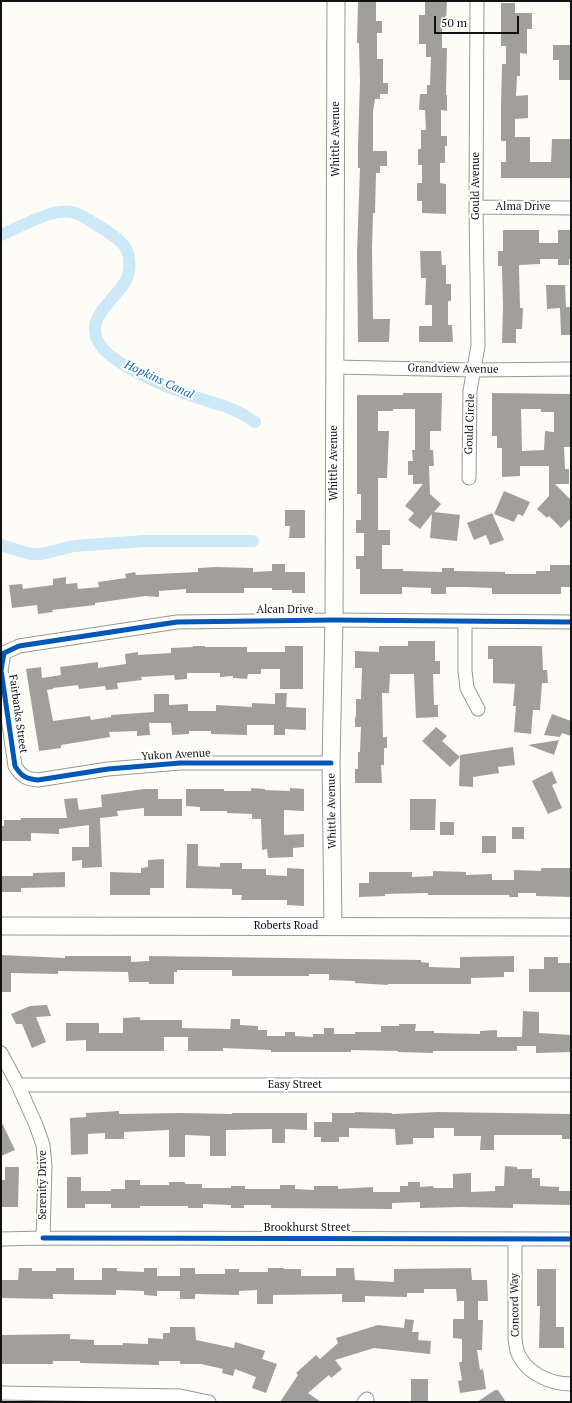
<!DOCTYPE html>
<style>
body{margin:0}
#map{position:relative;width:572px;height:1403px;overflow:hidden;background:#fdfcf7;font-family:"PT Serif",serif}
canvas{display:block}
.frame{position:absolute;inset:0;border:2px solid #111;pointer-events:none}
.scale{position:absolute;left:434px;top:16px;width:85px;height:18px;box-sizing:border-box;border:2px solid #111;border-top:0;padding-left:5px;font-size:12px;line-height:14px;white-space:nowrap;color:#111;-webkit-text-stroke:3px #fff;paint-order:stroke}
</style>
<div id="map">
<canvas width="572" height="1403"></canvas>
<div class="frame"></div>
<div class="scale">50 m</div>
</div>
<script>
const ctx = document.querySelector('canvas').getContext('2d');
ctx.lineJoin = 'round';
function stroke(path, color, width, dash) {
  ctx.strokeStyle = color;
  ctx.lineWidth = width;
  ctx.lineCap = dash ? 'butt' : 'round';
  ctx.setLineDash(dash || []);
  ctx.stroke(path);
}
function fill(path, color) {
  ctx.fillStyle = color;
  ctx.fill(path, 'evenodd');
}
function write(font, color, halo, rows, align = 'center') {
  ctx.font = font + ' "PT Serif",serif';
  ctx.lineWidth = 4;
  ctx.setLineDash([]);
  ctx.textBaseline = 'middle';
  ctx.strokeStyle = halo;
  ctx.fillStyle = color;
  for (const [text, x, y, turn = 0] of rows) {
    ctx.save();
    ctx.translate(x, y);
    ctx.rotate((+turn || 0) * Math.PI / 180);
    ctx.textAlign = isNaN(turn) ? turn : align;
    if (halo) ctx.strokeText(text, 0, 0);
    ctx.fillText(text, 0, 0);
    ctx.restore();
  }
}
const canal = new Path2D(`
 M1,235C20,227 55,206 75,213C83,215 91,222 99,226C108,232 119,238 125,247C128,251 129,256 129,261C130,267 129,276 125,282C114,301 84,318 99,343C112,365 166,387 190,395C205,401 222,404 236,411C243,414 249,418 255,422
 M1,545L30,554H42L74,546L145,541H253`);
const building = new Path2D(`
 M358,1H376V21H382V33H377V59H383V83H388V94H380V99H375L373,111V151H387V166H380V173H376L375,213H373L372,249L373,319H390L389,342H358L357,253L360,168H358V146L360,82L359,43H357Z
 M425,1H447L446,23H442V48H447L446,95H447V111L441,110V136H447V146H445V163H440V183L446,184V214L422,213V201H417V183H422V165H418V149H421V130H426L425,110H419L420,94H427V85H430L431,57H426V44H419V15H425Z
 M501,3H515V13H532V29H527V54L520,53V76H517L516,96L528,95V118L515,119V137H530V162H551L552,139H571V178H501V162H506V141H501V105L502,64H506V46H501Z
 M553,45H571V80H559V60H553Z
 M503,230H539V243H558V230H571V259H569V265H558V259H540V264L519,265V266L520,308H523L522,329H516V343H502L503,307L502,266H498V251H503Z
 M420,251H441L442,265H446V284H451V301H448V325H452L453,342H419V326H432V305H425L426,278H421Z
 M546,285H565L566,307H571V335H561L560,308L547,309Z
 M403,393H442L441,431H430V450H433L434,466H429L430,494L441,504L434,512L460,515L457,541L430,538L432,514L420,529L408,520L414,513L405,506L423,484H413V475H408V461H413L412,450H415V409H393V411H378V431H389L387,478H378V530H390V545H382V569H403V571L442,572V568H454V571L505,572V574H536V571H550V565H571V587H561V594H492V588L467,587H446V594H431V588L402,587V594H360V569H356V556H364V533H356V520H361V494H357V395H403Z
 M492,393L571,394V447H564L565,469H569V484H555L571,500V518L561,528L549,516L547,518L537,509L549,496V466H520V476L502,477V448H497V436H492ZM521,409H541V412H554V432L545,431L544,450L522,451Z
 M504,491L530,502L523,516L518,514L514,522L494,514Z
 M285,510H305V538H289L290,526H285Z
 M492,513L504,540L490,545L486,535L474,540L467,523Z
 M272,564H285V572H305V593H292V590H272V588H244V593H186V589L159,591V597L145,596L95,603V605L52,610L53,612L38,614L37,605L12,608L9,585L22,584L23,589L53,585V579L66,577V584L77,583L78,589L99,587L98,582L126,578L125,574L135,572L136,575L198,572V568L217,567L253,568V572L272,571Z
 M408,641H435V661H440V674H433L434,705H438V717L416,718L414,674H390L389,693H382L383,737H387V748H384V765H381L382,783H355V769H358V752H360L361,727H355V717H356V699H361L362,668H355V651L379,652V646H408Z
 M193,646H205V647H247V652H285V646H303V689H280V669H261V674H248L247,679L233,678V676L220,677V673H187V679L175,680L174,675L141,677L142,680L117,683L118,689L106,690L105,686L79,689L78,685L53,688V689L47,690L53,721L90,716L91,720L111,717V715L154,712V694H169V705L188,704V711H216V705L252,707V703L275,704V693H287L286,707L306,708V730L285,729V735H274V725H247V735L211,734V731H189V734L172,735L171,723H149L150,735L137,736V731L109,732L110,737L61,745V748L39,751L26,669L41,667L42,678L61,675L60,667L98,662V668L126,664L125,654L138,652V655L171,653V648L193,647Z
 M488,646H542L543,670H547L548,683H542L540,710H533L531,734L514,732L516,706H513L515,684L493,683V659H488Z
 M552,714L571,721V736L562,733L560,737L544,735Z
 M436,727L447,736L442,741L460,757V755L513,747L515,765L498,767L499,773L473,777V787L459,786L460,757L450,767L422,741Z
 M559,740L554,755L528,745Z
 M552,771L557,783L552,785L562,808L548,814L532,781Z
 M251,788L265,789V790L290,791V788L304,789V811L284,810V835L304,834V847L293,848V857L268,858L267,849L262,850L261,819H252V814L227,813V811H200V807L186,806V789H224V791H251Z
 M144,789H158V799H182V816H144V808L117,811L118,816L100,818L102,867L82,868V860L72,861V847H89V825L59,829V834L31,833V841H1V826H4V820H21V818H67L64,799L77,798L79,810L102,807L101,795Z
 M410,799H436L435,830H410Z
 M440,822H454V835H440Z
 M512,827H524V839H512Z
 M482,836H496V853H482Z
 M187,844H198V866L220,867V863H242V869H266V875L287,876V868L304,869V906L287,905V900H241L242,895H232V889L186,888Z
 M164,859V888H150V895H110V872L141,873V868L148,867V860Z
 M541,868H571V897L536,896V893H518V897H509V895H428V893L385,894V896L359,897V883H369V872H412V877L433,876V871L466,872V875L492,874V880H514V870L541,871Z
 M65,872V887L21,888V892H1V876H33V873Z
 M1,955L65,958V956H131V962L149,961V956L421,960V962L429,963V967L460,968V957L514,956V972H504V977L471,978V984H388V985L355,983V981L329,980V974H309V976H232V970H177V972H174V984H149V982H129L128,972L58,971V974L11,973V992H1Z
 M544,957H558V963H571V992H529V969H544Z
 M47,1005L51,1016L36,1017L46,1042L32,1048L22,1024H16L11,1014L30,1006Z
 M523,1011L539,1012V1033L571,1035V1052L536,1053V1046H517V1051H433V1053L398,1052V1051L351,1050V1052H271V1050L223,1048V1051H188V1037H164V1051H86V1040L66,1041V1023H99V1033H123V1018L140,1017V1020H182V1028L230,1029L231,1019H240V1025L258,1026V1030H267V1036H285V1032H295V1036L313,1037V1034H324V1028H334V1034H355V1032H381V1026H399V1024H416L415,1031H434V1033L480,1034V1031L497,1030V1037H522Z
 M119,1111V1114L181,1113L232,1114V1113H307V1130L285,1129V1143H272V1129L226,1130V1156H210V1136L185,1135V1157H169V1130L124,1132V1139H105V1133L88,1134V1154L71,1155L70,1118L86,1117V1113Z
 M355,1112L392,1113V1114L438,1112L571,1114V1139H562V1135H494V1150H480L481,1136H454V1128H434V1138H413V1144L396,1145L395,1129L349,1128V1137H339V1142H321V1137H314V1122H332V1113H355Z
 M1,1121L15,1150L1,1156Z
 M505,1166L517,1167V1169H532V1178H540V1186L559,1187V1191H571V1205L513,1204V1208L462,1207L420,1208V1202L392,1203V1209L271,1208V1205H244V1208H231V1205L203,1204V1208H188V1206H140V1208H111V1204H85V1208H67V1177H81V1191H111V1189H125V1180H140V1185H169V1182H185V1184H202V1188H231V1186H245V1189H280V1185H295V1189L314,1190V1186H338V1189L373,1187V1192H400V1186H408V1182H420V1187L433,1186L434,1188H453V1174L471,1173V1192L495,1191V1186H504Z
 M5,1167H19L18,1207H1V1180H5Z
 M19,1268H32V1271H56V1268H74V1280H102V1268H117V1271L144,1272V1268H157V1276H180V1268H195V1274H225V1269H239V1272H268V1268H284V1269H301V1276H336V1268H354L355,1280L394,1282V1269L471,1268L472,1280H487L488,1301H478V1320H483L482,1350H477L480,1370L483,1369L486,1389L460,1393L458,1381L462,1380L459,1362H462V1339L453,1338V1319H464V1301H457L456,1289H424V1293H407V1297L365,1296V1302H342V1294L273,1295V1304H257V1290L239,1291V1295L195,1294V1299H180V1291H157V1296L144,1295V1291L116,1290V1295L53,1294V1299L1,1298V1280H18Z
 M537,1269H556V1327H564V1348H539L540,1306H537Z
 M405,1319L414,1320L412,1332H419L418,1340L431,1341L430,1354L374,1348L335,1360L342,1369L331,1378L329,1375L308,1393L321,1402H280L298,1375L296,1373L316,1355L320,1359L338,1343L336,1338L378,1325L404,1328Z
 M170,1327H195L196,1340L234,1348L235,1342L265,1351L262,1359L277,1364L266,1393L252,1388L256,1377L235,1369L233,1376L222,1373L223,1369L201,1364H180V1361H159V1365L80,1363V1361H53V1364H1V1335L70,1334V1339L94,1340V1345H123V1343L148,1344V1338L163,1339V1333H170Z
 M411,1379H428V1402H411Z
 M495,1390H498L506,1402H477Z`);
const minor = new Path2D(`
 M476,207L571,208
 M334,367L474,370L571,369
 M469,478L470,391L478,346L476,207L477,1
 M465,622V671L467,688L478,709
 M331,763H180L108,769L38,780C26,779 21,776 15,766L1,670L4,653L19,646L177,622L334,620L571,622
 M1,1053L18,1085L36,1125L43,1145L45,1166L43,1238
 M18,1085H571
 M1,1239L43,1238L571,1239
 M515,1239V1339C516,1343 516,1348 517,1351C525,1373 550,1384 571,1384
 M1,1393L180,1396L209,1402
 M364,1402L367,1399`);
const tertiary = new Path2D(`
 M1,926L571,927
 M333,926L331,763L334,620L336,1`);
const cycleway = new Path2D(`
 M331,763H180L108,769L38,780C26,779 21,776 15,766L1,670L4,653L19,646L177,622L334,620L571,622
 M43,1238L571,1239`);
const streetNames = [
 ["Whittle Avenue",336,139,-90],
 ["Gould Avenue",476,186,-90],
 ["Alma Drive",523,207],
 ["Grandview Avenue",453,369,1],
 ["Gould Circle",470,424,-88],
 ["Whittle Avenue",334,463,-90],
 ["Alcan Drive",285,610],
 ["Fairbanks Street",18,714,82],
 ["Yukon Avenue",176,755,-3],
 ["Whittle Avenue",332,811,-91],
 ["Roberts Road",286,926],
 ["Easy Street",295,1085],
 ["Serenity Drive",43,1185,-90],
 ["Brookhurst Street",307,1228],
 ["Concord Way",515,1305,-91]
];
const waterNames = [
 ["Hopkins Canal",159,380,25]
];
stroke(canal, '#cde8f7', 12);
fill(building, '#a19f9c');
stroke(minor, '#979795', 15);
stroke(tertiary, '#979795', 19);
stroke(minor, '#fffffe', 13);
stroke(tertiary, '#fffffe', 17);
stroke(cycleway, '#0057b8', 5);
write('11px', '#111', '#fff', streetNames);
write('italic 12px', '#1768a6', '#fff', waterNames);
</script>
